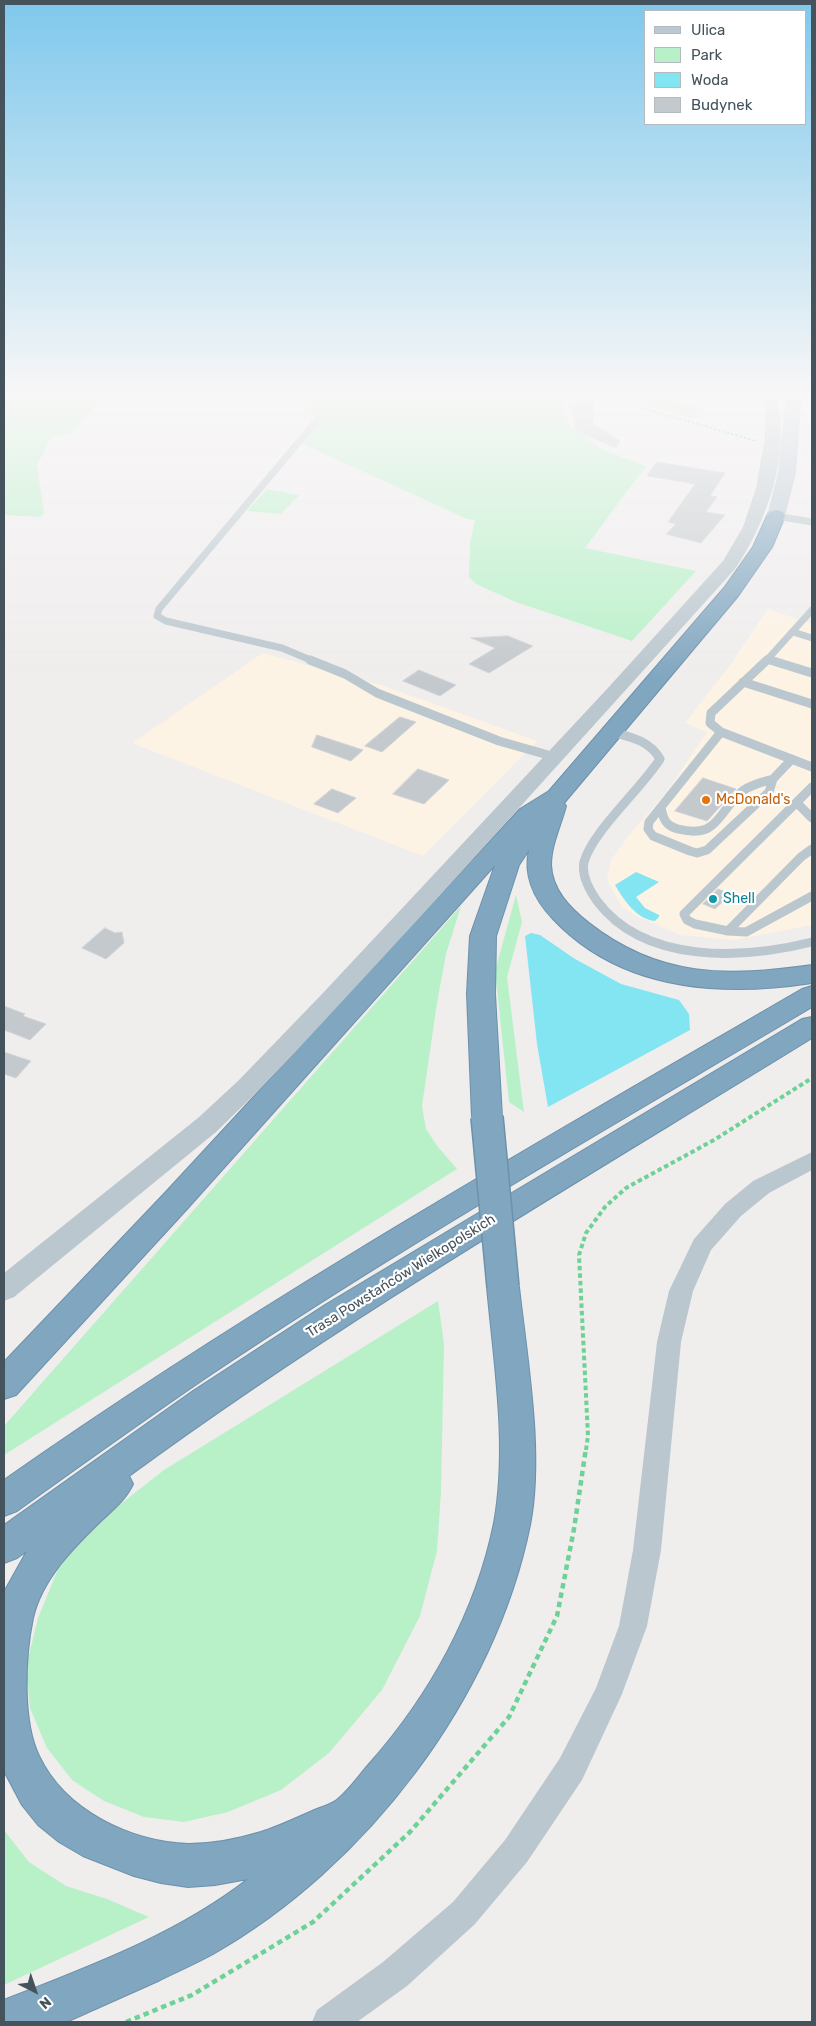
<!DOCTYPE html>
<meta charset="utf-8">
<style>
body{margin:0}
#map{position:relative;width:816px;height:2026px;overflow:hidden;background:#f0eded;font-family:Rubik,sans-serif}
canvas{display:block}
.frame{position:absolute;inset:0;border:5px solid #44535c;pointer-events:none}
.legend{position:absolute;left:644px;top:10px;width:162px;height:115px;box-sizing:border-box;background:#fff;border:1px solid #b4babe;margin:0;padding:6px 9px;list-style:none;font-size:15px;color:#44535c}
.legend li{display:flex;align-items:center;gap:10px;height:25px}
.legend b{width:25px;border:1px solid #b4babe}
.north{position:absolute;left:10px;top:1966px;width:50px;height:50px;-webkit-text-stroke:4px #fff;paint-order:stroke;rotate:139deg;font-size:14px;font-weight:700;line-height:20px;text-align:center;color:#44535c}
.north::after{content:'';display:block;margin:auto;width:18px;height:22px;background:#44535c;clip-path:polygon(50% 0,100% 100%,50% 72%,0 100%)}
</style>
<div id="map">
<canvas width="816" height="2026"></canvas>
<div class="frame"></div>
<ul class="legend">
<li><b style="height:6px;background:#b9c8d3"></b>Ulica</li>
<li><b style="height:14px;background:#b8f1c8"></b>Park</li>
<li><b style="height:14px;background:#82e5f1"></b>Woda</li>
<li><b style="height:14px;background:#c4c9cd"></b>Budynek</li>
</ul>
<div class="north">N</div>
</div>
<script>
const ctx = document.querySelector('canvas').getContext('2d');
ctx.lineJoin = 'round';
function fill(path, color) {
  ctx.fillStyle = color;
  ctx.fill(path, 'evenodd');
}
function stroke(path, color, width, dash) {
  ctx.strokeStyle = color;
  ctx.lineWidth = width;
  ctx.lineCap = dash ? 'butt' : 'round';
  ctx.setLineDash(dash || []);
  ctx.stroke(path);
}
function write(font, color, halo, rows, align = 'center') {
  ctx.font = font + ' Rubik,sans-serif';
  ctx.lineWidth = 4.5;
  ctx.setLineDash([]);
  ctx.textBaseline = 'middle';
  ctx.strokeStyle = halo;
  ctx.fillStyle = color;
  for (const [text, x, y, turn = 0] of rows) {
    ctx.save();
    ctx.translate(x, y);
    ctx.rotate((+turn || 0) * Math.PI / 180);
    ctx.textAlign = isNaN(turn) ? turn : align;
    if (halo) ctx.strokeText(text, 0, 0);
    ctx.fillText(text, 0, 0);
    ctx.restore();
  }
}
const commercial = new Path2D(`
 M768,609L812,624V925L734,940L680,935L636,916L622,907L607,880L611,860L630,834L666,793L707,732L685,723L731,664Z
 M263,653L384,686L537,741L423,856L132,743Z`);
const green = new Path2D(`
 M4,395H105L70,434L51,437L37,465L44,513L40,517L4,515Z
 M319,395H562L568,424L601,449L646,466L585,548L696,571L632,641L516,602L476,584L469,577L470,543L475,520L467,519L303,444L323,417L301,414Z
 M606,395H673L669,399L709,411L692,419Z
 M267,489L299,495L281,514L247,511Z
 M516,895L522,922L507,977L524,1112L509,1102L495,971Z
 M461,906L446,954L437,1003L422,1106L426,1129L438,1147L457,1169L4,1455V1426Z
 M438,1301L444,1344L441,1492L437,1551L420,1616L382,1690L329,1753L281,1790L228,1812L184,1822L144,1817L104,1801L72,1780L47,1748L30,1708L26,1667L38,1618L58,1569L95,1524L164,1470Z
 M4,1830L29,1862L66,1886L107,1899L149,1917L4,1985Z`);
const water = new Path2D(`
 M636,872L659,882L636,897L645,908L659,915V917L655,921C636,919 624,900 615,885Z
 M531,933L540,935L575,959L621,984L679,1000L689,1014L690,1030L548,1107L537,1044L525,936Z`);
const building = new Path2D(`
 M577,402H594L593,424L620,441L616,448L575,431V421L569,405H576Z
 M657,462L725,473L710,496L717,497L706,512L725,515L701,543L666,534L676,524L668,522L695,484L647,476Z
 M508,636L533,646L489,673L469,664L495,648L471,638Z
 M419,670L456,685L440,696L403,681Z
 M400,717L416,722L382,752L365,746Z
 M317,735L363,750L351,761L312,747Z
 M418,769L449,780L424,804L393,794Z
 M703,778L736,789L707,821L675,811Z
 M332,789L356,798L338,813L314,804Z
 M718,889L731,894L715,909L703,904Z
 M105,928L115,933L122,932L124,943L106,959L82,948Z
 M4,1006L25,1014L23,1016L46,1024L30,1040L4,1030Z
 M4,1052L31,1061L16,1078L4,1074Z`);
const pathFar2 = new Path2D(`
 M597,395L756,441`);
const pathFar1 = new Path2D(`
 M586,1450L588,1436L579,1255L586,1233L605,1207L626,1188L714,1140L812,1078`);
const path = new Path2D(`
 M126,2022L192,1995L313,1922L410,1832L509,1717L557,1616L574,1529L586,1448`);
const serviceFar1 = new Path2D(`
 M776,516L812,522
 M793,632L812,638
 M768,659L774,661
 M313,661L282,648L166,621L157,616L159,609L318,419
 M766,661L812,610`);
const service = new Path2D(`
 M310,660L345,674L377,693L499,741L555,757
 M767,660L711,713L710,723L721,732L812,767
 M770,660L812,673
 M743,682L812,704
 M612,732C631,737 650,741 660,759C641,789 592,832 584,862C581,876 590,891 597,901C645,965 744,959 812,942
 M721,732L649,822L648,829L653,836L690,851L697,853L707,850L769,792L773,779L792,759
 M812,787L684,914L687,920L695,924L728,931L746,932L812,896
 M797,803L812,818
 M661,807C663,819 666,826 678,829C720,840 718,809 744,790C753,784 763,782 773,779
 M728,931L801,857L812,849`);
const minor = new Path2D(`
 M812,1152V1170L769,1193L741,1216L711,1250L693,1291L681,1342L661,1550L647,1626L622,1694L582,1780L527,1862L475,1924L407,1986L357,2022H312L317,2010L383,1962L453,1902L505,1840L560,1758L596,1688L619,1626L633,1550L657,1342L669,1291L694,1239L725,1204L753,1181Z`);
const tertiary = new Path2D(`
 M762,395H776C792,452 767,522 735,569L341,1005L257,1092L216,1132L14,1297L4,1301V1273L198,1118L239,1080L323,993L607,689L723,561L743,527L756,488L765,437V406Z`);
const secondary = new Path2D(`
 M786,395H802L796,473L785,516L783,520L776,522L769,520L767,516L778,473Z`);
const motorway = new Path2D(`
 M776,510L783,512L785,516L772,547L738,596L564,803L566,806C561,825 551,845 551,865C552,890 570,908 589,923C659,978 727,977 812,965V983C721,997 621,991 553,919C535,900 523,877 529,850L519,865L496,936L495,994L502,1117L497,1124L487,1128L477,1124L472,1117L467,994L470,936L495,865L186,1210L16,1395L4,1399V1362L164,1194L520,809L549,791L724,588L753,547L767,516L769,512Z
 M812,986V1007C610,1127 405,1244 210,1375C145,1419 81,1465 17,1511L4,1516V1480C260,1300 532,1146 802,989Z
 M812,1017V1038C582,1180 347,1316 129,1476L133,1484C126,1499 114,1509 102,1520C74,1547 42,1579 33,1618C25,1656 22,1721 39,1756C65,1811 131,1842 189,1844C213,1844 238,1839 261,1832C280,1826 298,1817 317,1809C324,1806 333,1804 338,1799C350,1789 360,1774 370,1763C430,1695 476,1612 494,1523C508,1446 494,1364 487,1287L492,1278L503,1274L514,1278L519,1287C527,1359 544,1454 530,1525C495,1698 366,1867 213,1954C195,1964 176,1972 158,1981C136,1991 115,2000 93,2010C84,2014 74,2019 65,2022C50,2025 20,2022 4,2022V2000C88,1967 176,1935 248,1879L215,1885L188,1887L161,1883L134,1876L83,1856L59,1842L38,1825L22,1805L4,1771V1592L27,1551L17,1558L4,1563V1525L193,1391L325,1305L802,1019Z`);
const motorwayBridge = new Path2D(`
 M487,1117L503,1287`);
const markers = [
 [706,800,5,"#e8710a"],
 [713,899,5,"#0f9aa8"]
];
const foodNames = [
 ["McDonald's",716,800]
];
const cultureNames = [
 ["Shell",723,899]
];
const streetNames = [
 ["Trasa Powstańców Wielkopolskich",401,1276,-32]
];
fill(commercial, '#fdf3e4');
fill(green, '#b8f1c8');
fill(water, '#82e5f1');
fill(building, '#c4c9cd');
stroke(building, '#d1d4d9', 1);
stroke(motorway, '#6d91ab', 2);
stroke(pathFar2, '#6ed196', 2, [2.5, 2]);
stroke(pathFar1, '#6ed196', 4, [4.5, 3]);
stroke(path, '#6ed196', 4.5, [5.5, 4]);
stroke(serviceFar1, '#bac7ce', 7);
stroke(service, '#bac7ce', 9);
fill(minor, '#bac7ce');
fill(tertiary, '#bac7ce');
fill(secondary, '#b9c8d3');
fill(motorway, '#81a6c0');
stroke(motorwayBridge, '#6d91ab', 34, []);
stroke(motorwayBridge, '#81a6c0', 31);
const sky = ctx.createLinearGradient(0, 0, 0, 679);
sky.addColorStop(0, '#7fc8ec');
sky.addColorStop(0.58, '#f8f7f7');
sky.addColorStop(1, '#f8f7f700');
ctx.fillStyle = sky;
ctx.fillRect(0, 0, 816, 679);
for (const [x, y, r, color] of markers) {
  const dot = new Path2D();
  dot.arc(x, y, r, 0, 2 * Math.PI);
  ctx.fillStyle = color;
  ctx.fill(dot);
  stroke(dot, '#fff', 2);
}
write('14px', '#c56008', '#fff', foodNames, 'left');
write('14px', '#0d838f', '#fff', cultureNames, 'left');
write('14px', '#44535c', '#fff', streetNames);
</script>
